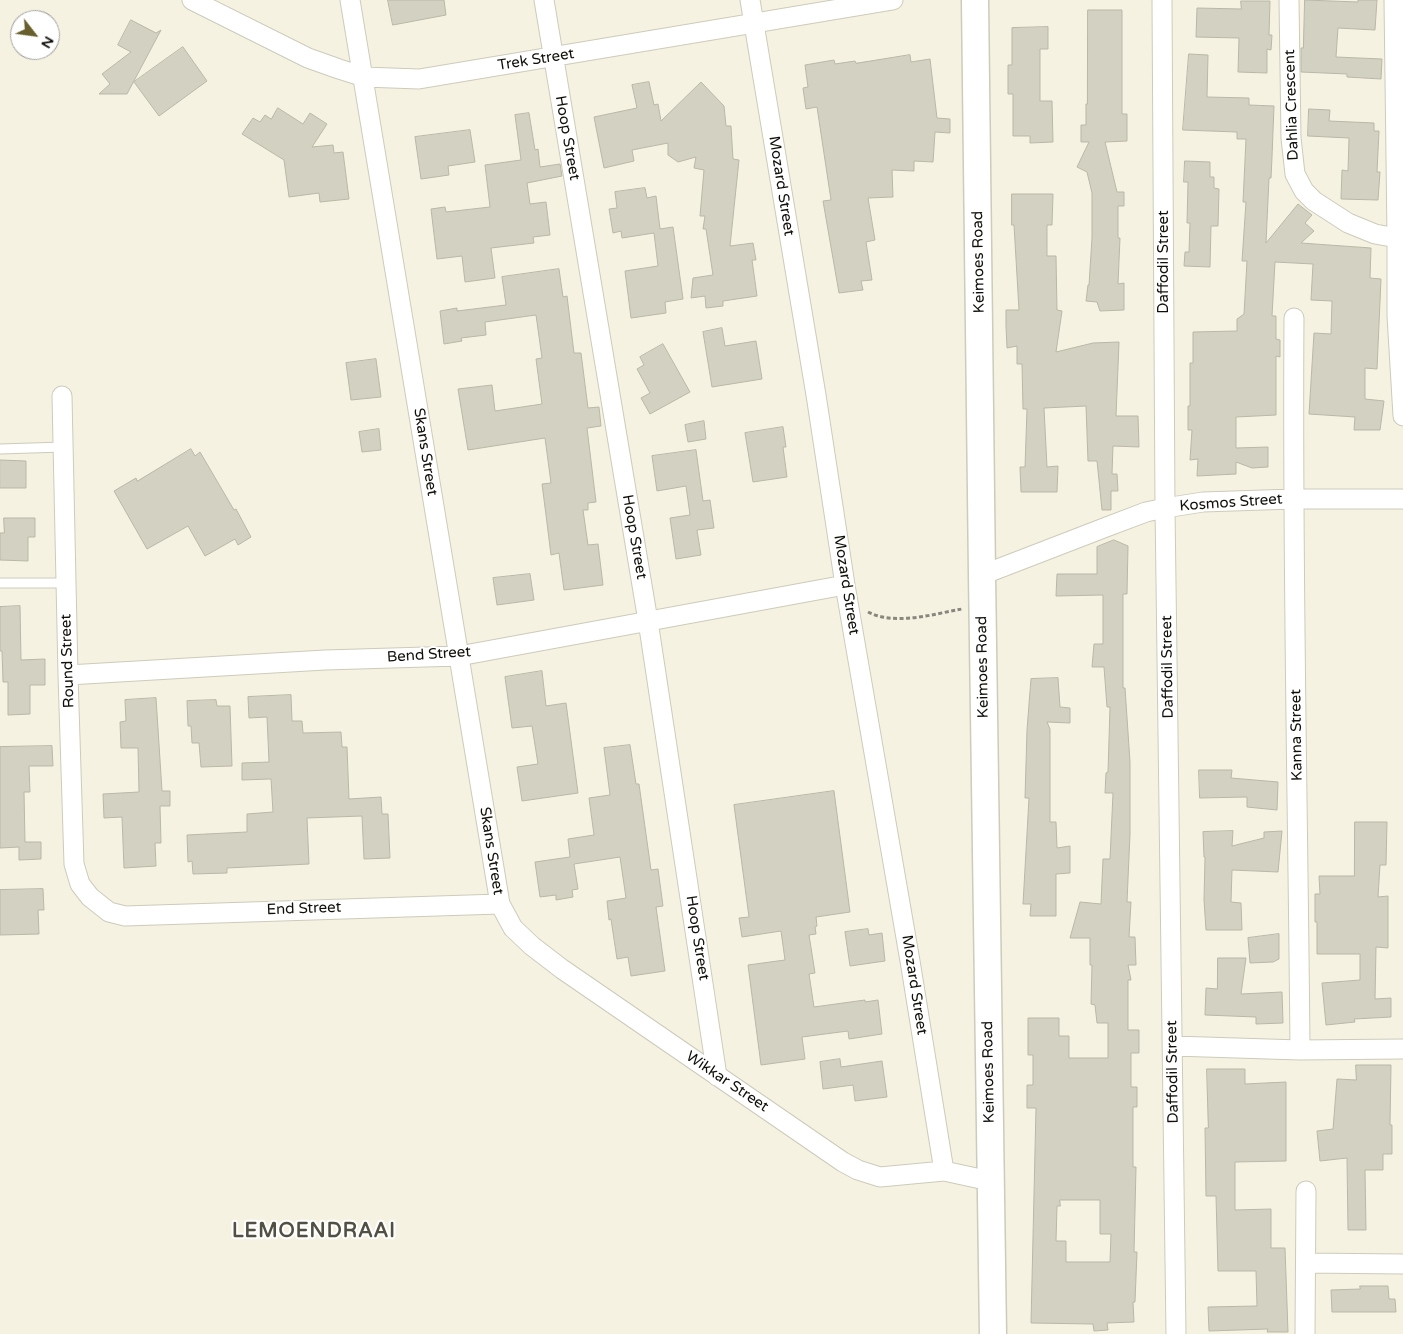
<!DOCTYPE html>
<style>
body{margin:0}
#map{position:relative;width:1403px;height:1334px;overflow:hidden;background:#f5f2e2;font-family:"Varela Round",sans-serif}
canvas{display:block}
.north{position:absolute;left:10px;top:10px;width:50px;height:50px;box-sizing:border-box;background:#fff;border:1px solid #9f9f9d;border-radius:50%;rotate:120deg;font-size:14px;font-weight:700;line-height:20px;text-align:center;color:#100f0a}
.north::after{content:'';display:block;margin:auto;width:18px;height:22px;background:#695f2c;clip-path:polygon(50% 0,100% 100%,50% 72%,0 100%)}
</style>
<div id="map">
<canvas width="1403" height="1334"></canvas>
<div class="north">N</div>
</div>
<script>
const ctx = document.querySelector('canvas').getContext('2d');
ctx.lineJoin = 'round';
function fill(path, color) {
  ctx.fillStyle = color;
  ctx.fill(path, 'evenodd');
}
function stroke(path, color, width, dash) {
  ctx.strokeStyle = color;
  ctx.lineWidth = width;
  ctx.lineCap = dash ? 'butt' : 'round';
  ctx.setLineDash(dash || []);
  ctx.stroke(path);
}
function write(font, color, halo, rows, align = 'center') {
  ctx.font = font + ' "Varela Round",sans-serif';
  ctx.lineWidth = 4;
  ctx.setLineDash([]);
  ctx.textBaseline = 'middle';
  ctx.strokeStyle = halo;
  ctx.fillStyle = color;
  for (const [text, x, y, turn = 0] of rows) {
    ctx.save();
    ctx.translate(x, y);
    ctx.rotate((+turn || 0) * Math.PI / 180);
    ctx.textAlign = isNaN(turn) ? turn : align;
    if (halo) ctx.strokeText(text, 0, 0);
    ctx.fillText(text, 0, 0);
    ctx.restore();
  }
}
const building = new Path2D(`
 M388,0H444L446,15L393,25Z
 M1305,0L1358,2V0H1377L1375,30L1338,28L1336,57L1382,59L1381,79L1347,77V74L1301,72V48H1303Z
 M1241,1H1270L1269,35H1272L1271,50L1267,49V73L1238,72L1239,38L1196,37L1197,8L1241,9Z
 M1088,10H1122V114H1127V141L1105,142L1117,192H1124V206H1118V238H1120L1118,284L1124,283V310L1100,311L1097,302L1086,301L1088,285H1089L1092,238V193L1087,172L1077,167L1089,142H1081V125H1086V104H1087Z
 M131,20L156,33L161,30L127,94H99L110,84L102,74L131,52L118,45Z
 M1048,27V49H1040V101H1052L1053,142L1030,143V136H1013V94H1008V65H1012V28Z
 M183,47L207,81L159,116L134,82Z
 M1189,54L1208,55L1207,97L1249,98V105L1274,106L1272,157L1271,178H1269L1266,243L1298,204L1312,215L1305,223L1314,231L1301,243L1371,248L1370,278L1381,279L1377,369L1365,368V399L1384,401L1380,430H1354L1355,417L1309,414L1314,333L1331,334L1332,301L1311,300L1313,264L1275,262L1272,316H1276V339L1280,340V357L1276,356V415L1236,417V448L1268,447V467L1252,468L1236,462V474L1197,476L1198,459L1190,460L1192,430H1188V406H1190V363H1193V332L1237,331V319L1244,314L1247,261H1242L1246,202H1243L1246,139H1237V132L1183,130Z
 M910,55L911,62L930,59L937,118L950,119V133L935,132L933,162L914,161V171L892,170L893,197L868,198L875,240L866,242L872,280L861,281L863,290L839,293L823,201L831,200L817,107L806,109L803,88L808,87L805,65L834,60L835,64L855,61L856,63Z
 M649,82L654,105L658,104L661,121L701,82L724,106L726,126H731L733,159L739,160L730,246L753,243L756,260H752L757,296L723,301V306L706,308L705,296L691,298L693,278L713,275L706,229H703L705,216H700L704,170L694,168L696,157L678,162L668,155V143L632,150L634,161L604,168L594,117L637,108L632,85Z
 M278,108L303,124L310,113L327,124L312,147L333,145L334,153L343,152L349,199L320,202L319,193L289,197L284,160L242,134L253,118L260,122L265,115L271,119Z
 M1309,109L1330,110L1329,121L1374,123V131H1379L1377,172H1380L1378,200L1341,199L1342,170L1348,171L1349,138L1308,136Z
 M529,113L535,150L538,149L540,167L560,164L562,176L527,183L530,204L546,202L550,235L533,237L534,243L491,248L495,278L465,282L462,256L437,259L431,209L445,207L446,212L490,207L485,165L521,160L515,115Z
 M470,130L475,162L448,166L449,175L421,179L415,137Z
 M1185,161L1210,162V177H1214V188L1219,189L1218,226H1211L1210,267L1184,266L1185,252H1189L1190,223H1187L1188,182H1184Z
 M645,188L647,198L656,196L660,229L673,227L683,299L665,302L666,313L631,318L625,271L658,266L654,233L622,238L621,231L613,233L609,209L617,208L615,192Z
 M1012,194H1053L1052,225H1047V256H1056L1057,310L1062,311L1056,352L1093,343L1119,342L1116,416H1138L1139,447L1113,446L1112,474H1117L1118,491H1111V510H1102L1097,461H1088L1086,406L1044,408L1047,467L1058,466L1057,492H1021L1020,467H1025L1027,409H1023L1022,364H1017V346L1007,348L1006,326V310H1019L1014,225H1012Z
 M559,269L563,297L567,296L574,353H581L588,408L599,407L601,426L587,428L596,502L588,503V510H583L588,545L598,544L603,585L564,590L559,553L551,555L546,515L542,484L551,483L545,438L468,450L458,389L492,385L495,411L542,404L536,359L542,358L536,315L485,322L486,335L461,338L462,341L444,344L440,311L457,308V311L506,305L502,277Z
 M722,328L725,346L756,341L762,379L712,387L703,332Z
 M663,344L690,392L650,414L641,398L650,393L637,369L644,365L640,357Z
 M376,359L381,397L351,400L346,363Z
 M704,421L706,439L688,442L685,425Z
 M783,427L786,447H783L787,477L753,482L745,433Z
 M379,429L381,450L362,452L359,432Z
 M191,449L195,456L200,452L234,510L236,509L251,537L238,545L235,539L205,556L188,526L147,549L114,491L136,478L137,481Z
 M696,450L703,501L710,500L714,528L697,530L701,555L676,559L670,518L690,515L686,486L657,491L652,456Z
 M0,460L26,461V488H0Z
 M4,518H35V537H28V561L0,560V533H4Z
 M1114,540L1128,546L1127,594H1123V688H1125L1130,762V834L1127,902H1131L1129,937H1135L1136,965H1128L1131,980H1128V1030H1139V1053H1131V1087H1137V1107H1133V1167H1136L1134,1252H1137L1135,1302H1133L1134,1322L1107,1323L1108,1330L1094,1331L1093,1324L1031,1323L1036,1108H1027V1085H1033V1055H1028V1018H1059V1036H1069V1058H1108V1023H1097L1095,1005L1091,1004L1092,965H1090V938H1070L1080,902L1101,904L1103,859H1110L1113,793H1105L1106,773L1108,772L1110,707H1107L1104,667H1092L1094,644H1103V595L1056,596L1057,574H1097V547ZM1060,1200H1100V1234H1111L1110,1262H1066V1241H1056L1057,1206H1060Z
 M530,574L534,600L497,605L493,578Z
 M20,606L21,660L45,659V685H30V714L8,715V682H3L2,651H0V607Z
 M542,671L546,706L566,703L578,793L522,801L517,767L538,764L532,726L512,728L505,677Z
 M1058,678L1060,707L1070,708V723L1047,722L1050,729V822H1056L1057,848L1070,846V873L1056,874V916H1030L1031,904H1023L1029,798H1025L1027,730L1031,679Z
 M291,695L292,721H302L303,733L341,732L342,747H347L349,799L381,797L382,814H388L390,858L364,859L362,816L307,818L309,864L227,868V873L193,874L192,861L188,862L187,835L247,832V814L273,812L271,779L242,780V763L269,762L267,717L249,718L248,697Z
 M156,698L162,791H170V806H160L161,843H155L156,866L124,868L122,817L104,818L103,794L139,792L138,748H121L120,722L126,721L125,700Z
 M216,700L217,706H230L232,766L201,767L199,743H192L191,726H188L187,701Z
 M630,745L636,784H639L651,870L658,869L663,906L656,907L665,971L631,976L628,957L617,959L611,919L609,920L607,901L626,898L620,857L574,864L578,889L572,890L573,897L556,900V895L540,897L535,862L570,857L568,839L594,835L589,798L610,795L604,748Z
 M52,746L53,766H29L30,792H24L25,842H41V859L19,860V847L0,848V747Z
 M1199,770H1232L1231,778L1278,782L1277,810L1247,807V797L1200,798Z
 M834,791L850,912L816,917L817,926L815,927L816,934L809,935L815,973L809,974L814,1007L865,1000V1002L878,1000L882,1034L849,1039L848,1031L802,1037L805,1059L761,1065L748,965L785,960L781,931L742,937L739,918L749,917L734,805Z
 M1355,822H1387L1386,865H1380L1378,897L1388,896V948L1376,947L1375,999L1391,998V1017L1354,1019L1355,1022L1326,1025L1322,983L1360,980V954H1317V922H1315V894H1320L1319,876H1354Z
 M1233,831L1232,846L1264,838V832L1282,831L1278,872L1232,870L1231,902L1241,903L1242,930H1206L1204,900L1205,857H1204L1203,832Z
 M43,889L44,910H38L39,934L0,935V890Z
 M868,929L869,935L882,933L885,961L850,966L845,932Z
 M1279,934V959L1273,962L1250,963L1248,938Z
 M1218,958H1246L1241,994L1282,992L1283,1023L1256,1024V1017L1205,1015L1206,988L1217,989Z
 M840,1059L841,1067L882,1061L887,1097L855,1101L853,1085L823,1089L820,1062Z
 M1356,1065H1391L1390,1125H1392V1154H1383V1170H1365L1366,1230H1348L1347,1158L1320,1161L1317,1131L1333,1129L1337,1079L1356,1080Z
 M1207,1069H1245V1084L1286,1082V1161L1235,1162V1210L1271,1209V1248H1285L1288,1332H1267L1268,1329L1209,1331L1208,1307L1257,1306L1256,1271H1218L1216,1196H1206L1205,1128H1208Z
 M1360,1286H1388L1389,1299H1395L1396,1312H1332L1331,1290L1360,1289Z`);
const path = new Path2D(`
 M868,612C896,626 933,614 962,609`);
const lane = new Path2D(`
 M0,449L63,447
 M0,583H66`);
const street = new Path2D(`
 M192,0L308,58L339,69L364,77L419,79L893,0
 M350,0L500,904L513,928L532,946L562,969L843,1162L858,1170L880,1177L944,1171L990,1181
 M544,0L648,621L717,1076
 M750,0L816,395L845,585L910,961L944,1171
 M1162,0L1165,508L1176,1334
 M1289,0L1291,138L1295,174L1304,191L1314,201L1348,223L1375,234L1397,238V316L1403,416
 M1394,0L1397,238
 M1294,318C1292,562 1298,806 1300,1050L1403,1049
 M62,396L68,675L74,864L80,884L90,897L109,912L125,916L500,904
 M982,575L1109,526L1146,512L1165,508L1203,502L1293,499H1403
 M68,675L325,660L459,656L845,585
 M1173,1046L1300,1050
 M1306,1263L1403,1264
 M1305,1334L1306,1191`);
const secondary = new Path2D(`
 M975,0L982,575L993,1334`);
const streetNames = [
 ["Trek Street",536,60,-9],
 ["Dahlia Crescent",1292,105,-92],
 ["Hoop Street",567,138,80],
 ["Mozard Street",781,186,81],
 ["Keimoes Road",979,262,-91],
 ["Daffodil Street",1164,262,-90],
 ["Skans Street",425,452,81],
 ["Kosmos Street",1231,503,-4],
 ["Hoop Street",634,537,80],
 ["Mozard Street",846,585,81],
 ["Bend Street",429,655,-4],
 ["Round Street",68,661,-92],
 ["Keimoes Road",983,667,-91],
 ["Daffodil Street",1168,667,-91],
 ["Kanna Street",1297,735,-91],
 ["Skans Street",491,851,81],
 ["End Street",304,909,-2],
 ["Hoop Street",697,938,81],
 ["Mozard Street",914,985,81],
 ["Keimoes Road",989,1072,-91],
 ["Daffodil Street",1173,1072,-91],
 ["Wikkar Street",727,1082,34]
];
const districtNames = [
 ["LEMOENDRAAI",314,1232]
];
fill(building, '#d3d1c1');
stroke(building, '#b9b7a7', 1);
stroke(lane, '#cdcbbb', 11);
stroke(street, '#cdcbbb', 21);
stroke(secondary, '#cdcbbb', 29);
stroke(path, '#89877c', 3, [4, 2.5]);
stroke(lane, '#fff', 9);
stroke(street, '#fff', 19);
stroke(secondary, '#fff', 26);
write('15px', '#100f0a', '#fff', streetNames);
ctx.letterSpacing = '1px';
write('bold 20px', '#525042', '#fff', districtNames);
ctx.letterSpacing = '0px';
</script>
